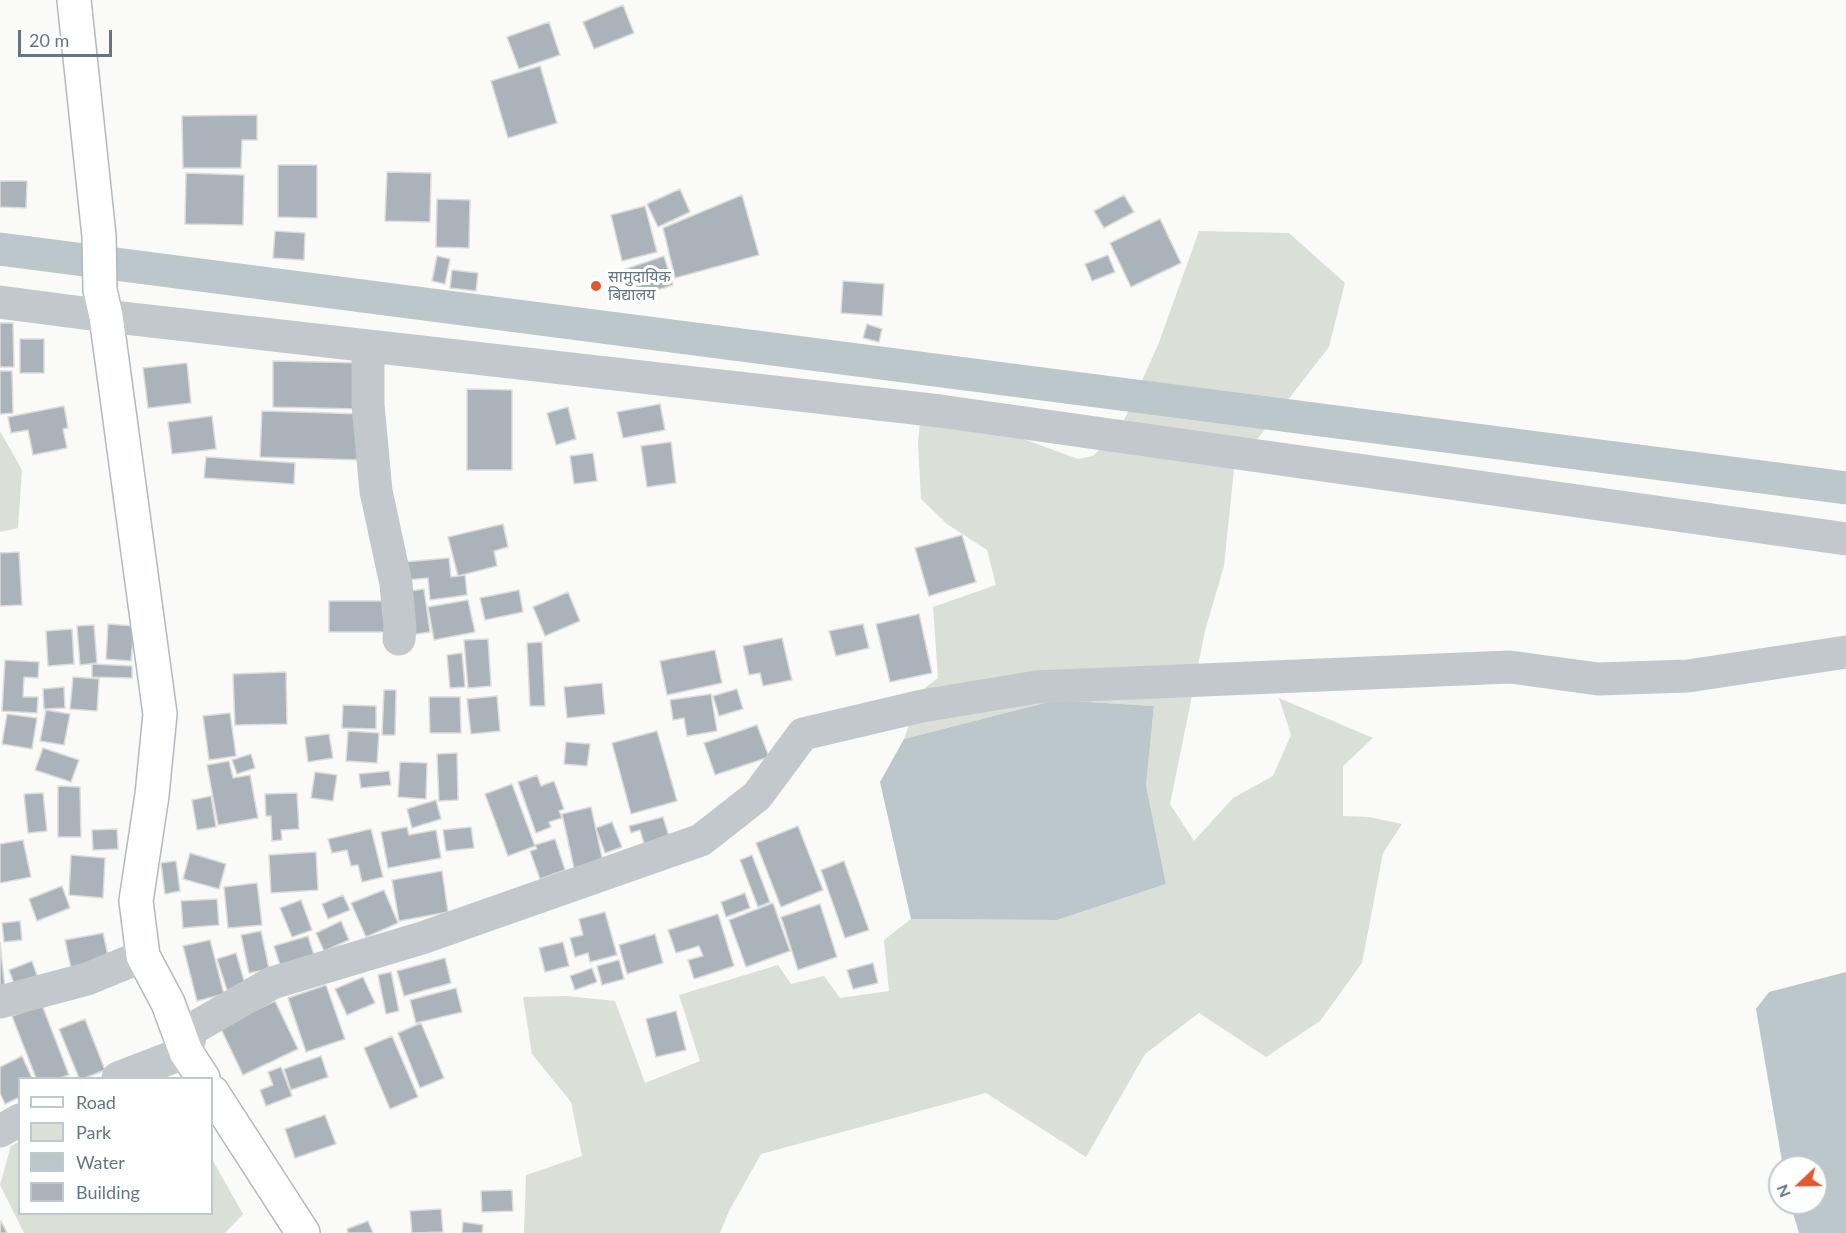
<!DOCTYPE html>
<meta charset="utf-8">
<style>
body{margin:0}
#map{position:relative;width:1846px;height:1233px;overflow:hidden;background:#fafaf8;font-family:Lato,sans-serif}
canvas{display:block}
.legend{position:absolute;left:18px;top:1077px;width:195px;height:138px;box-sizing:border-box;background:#fff;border:2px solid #c1c8cd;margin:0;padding:8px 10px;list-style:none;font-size:18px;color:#657683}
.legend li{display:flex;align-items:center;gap:12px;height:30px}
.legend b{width:30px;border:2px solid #c1c8cd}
.north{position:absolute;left:1768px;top:1155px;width:60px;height:60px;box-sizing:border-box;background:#fff;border:2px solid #c1c8cd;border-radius:50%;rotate:248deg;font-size:16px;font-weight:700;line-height:24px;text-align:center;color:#657683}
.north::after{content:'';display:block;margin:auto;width:21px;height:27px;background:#e4572e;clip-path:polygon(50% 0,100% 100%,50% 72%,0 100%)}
.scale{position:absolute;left:18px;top:30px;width:94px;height:27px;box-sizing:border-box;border:3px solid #657683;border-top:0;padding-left:8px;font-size:18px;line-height:21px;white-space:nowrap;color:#657683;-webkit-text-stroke:4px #fff;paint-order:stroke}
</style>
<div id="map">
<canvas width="1846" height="1233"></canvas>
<ul class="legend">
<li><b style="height:8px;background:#fff"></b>Road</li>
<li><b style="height:16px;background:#dadfd7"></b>Park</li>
<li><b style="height:16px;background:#bbc7cb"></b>Water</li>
<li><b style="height:16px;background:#aab3b9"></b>Building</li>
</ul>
<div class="north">N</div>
<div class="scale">20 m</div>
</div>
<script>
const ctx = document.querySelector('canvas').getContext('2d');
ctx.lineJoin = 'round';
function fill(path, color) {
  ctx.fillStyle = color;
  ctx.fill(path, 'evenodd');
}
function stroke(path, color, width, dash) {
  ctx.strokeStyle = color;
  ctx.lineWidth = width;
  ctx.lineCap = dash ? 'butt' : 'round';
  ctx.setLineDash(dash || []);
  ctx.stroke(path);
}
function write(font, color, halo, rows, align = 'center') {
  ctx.font = font + ' Lato,"Noto Sans Devanagari",sans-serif';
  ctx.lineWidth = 6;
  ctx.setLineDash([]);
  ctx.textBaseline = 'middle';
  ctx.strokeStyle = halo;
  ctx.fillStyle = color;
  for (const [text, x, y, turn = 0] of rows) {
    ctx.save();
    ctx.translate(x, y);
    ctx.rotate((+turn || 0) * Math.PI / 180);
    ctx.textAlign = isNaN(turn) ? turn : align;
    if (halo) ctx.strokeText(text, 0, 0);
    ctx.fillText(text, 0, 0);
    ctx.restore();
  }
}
const green = new Path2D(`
 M1199,231L1289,233L1345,283L1329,347L1234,469L1224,566L1205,631L1170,804L1194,841L1233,798L1273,776L1291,735L1279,698L1373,738L1343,766V816L1369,817L1402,824L1383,853L1362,963L1320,1021L1266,1057L1199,1013L1145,1054L1086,1157L986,1093L761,1154L729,1211L720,1233H524L526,1175L582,1156L571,1102L532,1054L523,997L566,996L615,1001L645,1083L700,1061L679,995L778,965L791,984L824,976L840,998L889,991L884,940L911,919L1057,920L1166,884L1146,785L1154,706L1056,700L904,739L921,691L938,678L933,607L996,585L987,550L947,524L921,499L918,444L920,422L985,425L1078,459L1093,456L1121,427L1158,345Z
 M0,431L22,470L18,528L0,532Z
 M19,1142L20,1214H212V1161H213L243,1214L225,1233H24L0,1185L11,1146Z`);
const water = new Path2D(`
 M1056,700L1154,706L1146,785L1166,884L1057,920L911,919L880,782L904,739Z
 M1846,972V1233H1799L1790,1203H1816V1167H1783L1756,1009L1769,992Z`);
const canal = new Path2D(`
 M0,249L1846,488`);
const building = new Path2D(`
 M623,5L634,33L594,49L583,22Z
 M549,22L560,55L519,69L507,37Z
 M540,66L557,123L508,138L491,81Z
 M257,115V140H242L241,168H183L182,116Z
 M278,165H317V218L278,217Z
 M387,172L431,173L430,222L385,221Z
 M186,173L244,175L243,225L185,224Z
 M0,181H27L26,208L0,207Z
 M680,189L690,212L658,227L647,204Z
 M742,195L759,255L675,278L663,228Z
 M1124,195L1134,212L1104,228L1094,211Z
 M437,199L470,200L469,248L436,247Z
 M645,206L657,252L622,261L611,215Z
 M1160,219L1181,263L1131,287L1110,243Z
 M275,231L305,233L304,260L273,258Z
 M1108,255L1115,272L1092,281L1085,264Z
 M437,256L450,259L445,284L432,281Z
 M664,256L673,285L639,296L634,278L627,280L623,270Z
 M452,270L478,273L476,291L450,288Z
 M843,281L884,284L882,316L841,313Z
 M0,323H13L14,367H0Z
 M867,324L882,329L879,342L863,338Z
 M20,339H44V373H20Z
 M273,361L363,363L362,409L273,407Z
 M187,363L191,403L148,408L143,368Z
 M0,371H12L13,413L0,414Z
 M467,389L512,390V470H467Z
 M660,404L665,430L623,438L617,412Z
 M64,406L68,428L63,429L67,448L33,455L28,430L11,433L8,417Z
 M568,407L576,439L556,445L547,413Z
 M262,411L364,414L362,460L260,457Z
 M212,416L216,449L172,454L168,422Z
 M671,442L676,483L647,487L641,446Z
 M593,453L597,481L574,484L570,456Z
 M206,457L295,463L294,484L204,478Z
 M503,524L508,547L494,551L497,566L458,576L448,537Z
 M962,535L976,582L929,596L915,548Z
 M19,552L22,605L0,606V553Z
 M449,558L451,577L465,575L467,595L430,600L428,578L406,580L404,562Z
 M424,589L430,632L410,635L404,592Z
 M519,590L523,612L485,620L480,598Z
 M568,592L580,621L545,636L533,607Z
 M468,600L475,632L434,640L428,607Z
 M329,601H385L386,632H329Z
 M919,614L932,673L890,682L876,624Z
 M108,624L134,626L131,661L106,659Z
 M863,624L869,648L836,656L829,631Z
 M94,625L97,663L80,665L77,626Z
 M72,629L74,664L48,666L46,631Z
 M782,638L792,680L763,686L760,673L749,675L743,646Z
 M488,639L491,686L468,688L464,640Z
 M542,642L545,706H530L527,643Z
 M715,650L722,683L667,695L660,661Z
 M462,653L465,687L450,688L447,655Z
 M5,660L39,662L38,678L24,677L23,697H38L37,713L2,711Z
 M92,664L132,666V678L92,677Z
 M286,672L287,724L235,725L233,674Z
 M73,677L99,679L97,711L70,709Z
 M602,683L605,714L567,718L564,687Z
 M64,687L65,708L44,709L43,689Z
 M737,689L743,709L719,716L713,696Z
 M384,690H396L395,735H382Z
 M711,694L717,731L687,736L684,718L673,720L670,700Z
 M497,696L500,731L471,734L467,699Z
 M429,697H460L461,733H430Z
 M343,705L376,706V729L342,728Z
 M46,710L70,714L64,745L40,741Z
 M230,713L236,756L209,760L203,716Z
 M7,714L37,718L32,749L2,744Z
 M757,725L769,757L715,775L704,743Z
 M348,731L379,733L377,763L346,761Z
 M657,731L677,801L631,814L612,743Z
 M329,734L333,758L308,762L305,737Z
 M566,742L590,744L587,766L564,764Z
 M43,748L79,760L71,782L35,770Z
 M457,753L458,800L439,801L437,754Z
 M251,754L255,768L237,774L232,760Z
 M229,761L233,778L250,775L258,818L218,825L207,765Z
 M400,762L427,763L426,799L398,797Z
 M389,771L391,785L361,788L359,774Z
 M315,772L337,775L333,801L311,798Z
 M537,775L541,786L554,781L564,809L559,811L562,818L549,822L551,827L536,833L518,782Z
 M512,784L535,846L508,856L485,794Z
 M58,786L80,787L81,837H58Z
 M43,793L47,831L28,833L24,794Z
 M297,793L299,829L281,830L282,840L272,841L271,816H266L265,794Z
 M211,796L216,827L197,830L192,800Z
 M436,800L441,819L412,828L407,809Z
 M591,807L603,862L574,868L562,814Z
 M663,817L672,846L647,853L640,830L631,833L629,826Z
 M612,822L622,847L605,853L596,828Z
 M798,826L823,890L781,907L756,843Z
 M407,827L409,835L436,830L441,858L388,868L381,832Z
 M471,827L474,848L446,851L443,830Z
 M117,829L118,849L93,850L92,830Z
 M371,829L383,877L362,882L358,865L351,866L347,850L332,853L328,839Z
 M555,839L565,870L540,879L530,851L537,849L535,845Z
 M23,840L31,877L0,883V844Z
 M316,852L318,890L271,893L269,855Z
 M190,853L226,864L219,889L183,879Z
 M71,855L105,858L103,898L69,895Z
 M752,855L770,902L758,907L740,860Z
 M176,861L180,891L165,894L161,863Z
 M844,861L869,930L845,938L821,870Z
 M442,871L448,912L399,921L392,880Z
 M257,883L262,925L228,928L224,887Z
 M62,886L70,908L37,921L29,899Z
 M384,890L398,923L366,937L351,903Z
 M745,893L750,908L726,917L721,902Z
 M343,895L350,910L328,919L322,904Z
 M217,899L219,925L183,928L181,901Z
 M301,900L312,930L292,937L280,908Z
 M773,903L790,951L746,967L729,920Z
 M820,904L837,957L798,970L781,917Z
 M605,912L617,955L590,962L588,953L575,957L570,938L583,935L579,919Z
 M718,914L734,966L694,979L688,960L703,956L699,946L676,953L668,930Z
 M20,921L22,940L4,942L2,923Z
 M341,921L349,940L324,951L316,933Z
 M261,931L269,969L249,973L241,935Z
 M103,933L109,960L71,968L65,940Z
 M655,934L663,963L627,974L619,945Z
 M308,936L314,955L280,965L274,946Z
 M210,940L224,994L197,1001L183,946Z
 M0,942L5,989L0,990Z
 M563,942L569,966L545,972L539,948Z
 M236,953L245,984L227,990L217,959Z
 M445,958L451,983L404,996L397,971Z
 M619,960L624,979L602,985L597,966Z
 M32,961L39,981L16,989L9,970Z
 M873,963L878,983L853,989L847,970Z
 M592,968L597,982L575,990L570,976Z
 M391,972L399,1011L386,1014L378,975Z
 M363,977L375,1003L347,1015L335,989Z
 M326,985L345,1039L306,1052L288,998Z
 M456,988L462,1012L416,1023L410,1000Z
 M275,1001L298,1049L243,1075L220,1027Z
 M42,1005L69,1075L59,1078H36L12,1016Z
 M676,1011L686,1050L656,1057L646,1019Z
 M85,1019L105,1070L85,1078H79L59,1029Z
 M421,1023L444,1078L420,1088L398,1033Z
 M392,1036L418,1097L390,1109L364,1048Z
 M22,1056L32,1078H20V1097L5,1104L0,1093V1067Z
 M321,1056L328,1077L291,1090L284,1069Z
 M281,1067L292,1096L266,1106L260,1090L273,1085L268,1072Z
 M325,1115L336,1144L295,1158L285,1129Z
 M512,1190L513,1211L482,1212L481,1191Z
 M441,1209L443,1232L412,1233L410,1211Z
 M1,1221L7,1233H0Z
 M368,1221L373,1233H348L347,1229Z
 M463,1222L483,1225L482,1233H462Z`);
const minor = new Path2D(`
 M0,302L106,316L940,411L1846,539
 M368,346V405L376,491L396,584L400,627L399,639
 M0,1002L87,979L143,956
 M118,1078L186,1052L192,1029L272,983L422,938L701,840L757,796L803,734L922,706L1037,687L1510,667L1598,679L1688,676L1846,652
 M0,1131L20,1120`);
const secondary = new Path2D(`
 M74,0L99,236L100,290L106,316L160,714L152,795L136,901L143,956L168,1003L186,1052L203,1078
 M212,1092L303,1233`);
const markers = [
 [596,286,6,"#e4572e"]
];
const poiNames = [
 ["सामुदायिक",608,277],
 ["बिद्यालय",608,295]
];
fill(green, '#dadfd7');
fill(water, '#bbc7cb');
stroke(canal, '#bbc7cb', 33);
fill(building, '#aab3b9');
stroke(building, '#dcdcda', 1.5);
stroke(secondary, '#b3babf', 36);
stroke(minor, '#c3c8cc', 33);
stroke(secondary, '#fff', 33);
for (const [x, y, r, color] of markers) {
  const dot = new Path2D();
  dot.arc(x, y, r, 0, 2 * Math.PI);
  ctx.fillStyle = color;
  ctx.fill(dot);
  stroke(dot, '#fff', 2);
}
write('16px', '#657683', '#fff', poiNames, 'left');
</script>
